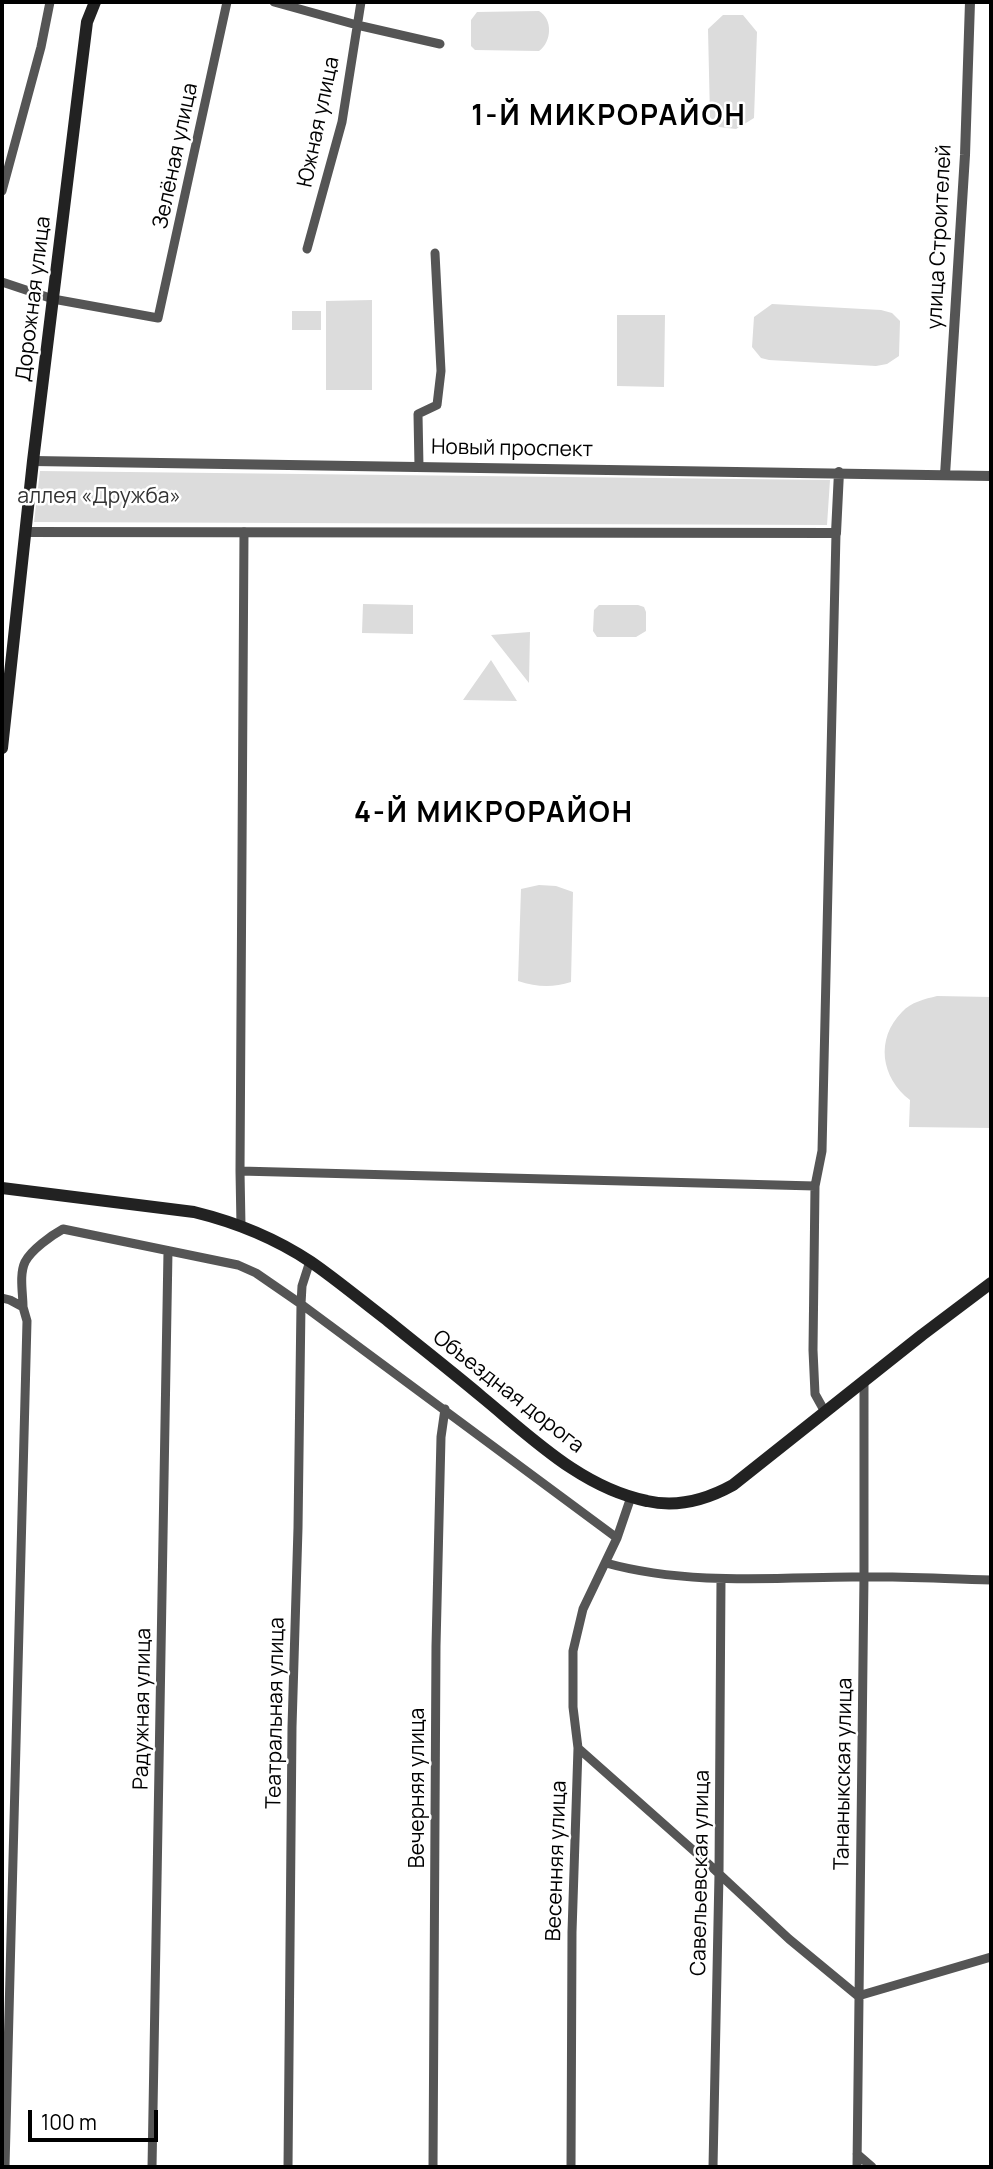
<!DOCTYPE html>
<meta charset="utf-8">
<style>
body{margin:0}
#map{position:relative;width:993px;height:2169px;overflow:hidden;background:#fff;font-family:Manrope,sans-serif}
canvas{display:block}
.frame{position:absolute;inset:0;border:4px solid #000;pointer-events:none}
.scale{position:absolute;left:28px;top:2110px;width:130px;height:32px;box-sizing:border-box;border:4px solid #000;border-top:0;padding-left:9px;font-size:21px;line-height:24px;white-space:nowrap;color:#000;-webkit-text-stroke:5px #fff;paint-order:stroke}
</style>
<div id="map">
<canvas width="993" height="2169"></canvas>
<div class="frame"></div>
<div class="scale">100 m</div>
</div>
<script>
const ctx = document.querySelector('canvas').getContext('2d');
ctx.lineJoin = 'round';
function fill(path, color) {
  ctx.fillStyle = color;
  ctx.fill(path, 'evenodd');
}
function stroke(path, color, width, dash) {
  ctx.strokeStyle = color;
  ctx.lineWidth = width;
  ctx.lineCap = dash ? 'butt' : 'round';
  ctx.setLineDash(dash || []);
  ctx.stroke(path);
}
function write(font, color, halo, rows, align = 'center') {
  ctx.font = font + ' Manrope,sans-serif';
  ctx.lineWidth = 5;
  ctx.setLineDash([]);
  ctx.textBaseline = 'middle';
  ctx.strokeStyle = halo;
  ctx.fillStyle = color;
  for (const [text, x, y, turn = 0] of rows) {
    ctx.save();
    ctx.translate(x, y);
    ctx.rotate((+turn || 0) * Math.PI / 180);
    ctx.textAlign = isNaN(turn) ? turn : align;
    if (halo) ctx.strokeText(text, 0, 0);
    ctx.fillText(text, 0, 0);
    ctx.restore();
  }
}
const green = new Path2D(`
 M539,11C553,19 552,42 539,51L475,50L471,46V20L477,12Z
 M723,15H743L757,32L754,118L736,129L719,127L710,117L708,29Z
 M372,300V390H326V301Z
 M772,304L881,310L892,313L900,321L899,356L887,364L876,366L769,360L761,358L752,347L754,317Z
 M292,311H321V330H292Z
 M617,315H665L664,387L617,386Z
 M40,471L830,480L827,525L34,522Z
 M363,604L413,605V634L362,633Z
 M599,605H638L644,607L646,612V631L636,637H597L593,631L594,610Z
 M530,632L529,683L491,635Z
 M491,660L517,701L463,700Z
 M539,885L556,886L573,892L571,982C552,988 537,987 518,981L521,889Z
 M937,996L991,997V1128L909,1127L910,1100C881,1078 875,1039 902,1012C911,1002 925,999 937,996Z`);
const minor = new Path2D(`
 M274,2L357,25L440,44
 M2,191L41,47L50,2
 M307,249L342,122L361,2
 M2,282L53,299L158,318L227,2
 M419,467L418,414L437,405L441,371L435,253
 M240,1171L815,1186
 M241,1226L240,1171L244,532
 M2,1298L10,1300L23,1307L27,1321L5,2167
 M23,1307C23,1293 19,1275 25,1262C31,1250 52,1235 63,1229L238,1265L256,1273L301,1304L617,1538
 M825,1412L815,1394L813,1350L815,1186L822,1151L836,533
 M606,1563C685,1585 770,1578 852,1577C898,1576 945,1579 991,1580
 M578,1748L702,1858L789,1939L858,1996L991,1957
 M857,2154L872,2167
 M152,2167L168,1251
 M288,2167L292,1727L298,1528L301,1304L302,1286L310,1261
 M433,2167L436,1646L441,1437L445,1409
 M571,2167L572,1932L578,1748L573,1707V1651L583,1609L617,1538L631,1497
 M713,2167L719,1874L721,1579
 M857,2167L864,1576V1381`);
const tertiary = new Path2D(`
 M33,461L991,476
 M945,475L965,155L970,2
 M25,532L836,533L839,472`);
const secondary = new Path2D(`
 M2,748L33,461L79,86L87,22L95,2
 M2,1188L194,1212C235,1222 275,1238 311,1262C337,1280 362,1301 387,1320C419,1346 451,1371 482,1397C532,1438 582,1488 647,1501C678,1508 706,1500 733,1485L922,1335L991,1283`);
const streetNames = [
 ["Южная улица",319,122,-78],
 ["Зелёная улица",176,156,-78],
 ["улица Строителей",940,237,-87],
 ["Дорожная улица",34,299,-83],
 ["Новый проспект",512,449,1],
 ["Объездная дорога",508,1392,38],
 ["Радужная улица",143,1709,-89],
 ["Театральная улица",276,1713,-89],
 ["Тананыкская улица",844,1774,-89],
 ["Вечерняя улица",418,1788,-90],
 ["Весенняя улица",557,1861,-88],
 ["Савельевская улица",701,1873,-89]
];
const parkNames = [
 ["аллея «Дружба»",99,497]
];
const districtNames = [
 ["1-Й МИКРОРАЙОН",609,117],
 ["4-Й МИКРОРАЙОН",494,814]
];
fill(green, '#dcdcdc');
stroke(minor, '#555', 9);
stroke(tertiary, '#555', 10);
stroke(secondary, '#222', 12);
write('21px', '#000', '#fff', streetNames);
write('21px', '#333', '#fff', parkNames);
ctx.letterSpacing = '2px';
write('bold 28px', '#000', '#fff', districtNames);
ctx.letterSpacing = '0px';
</script>
